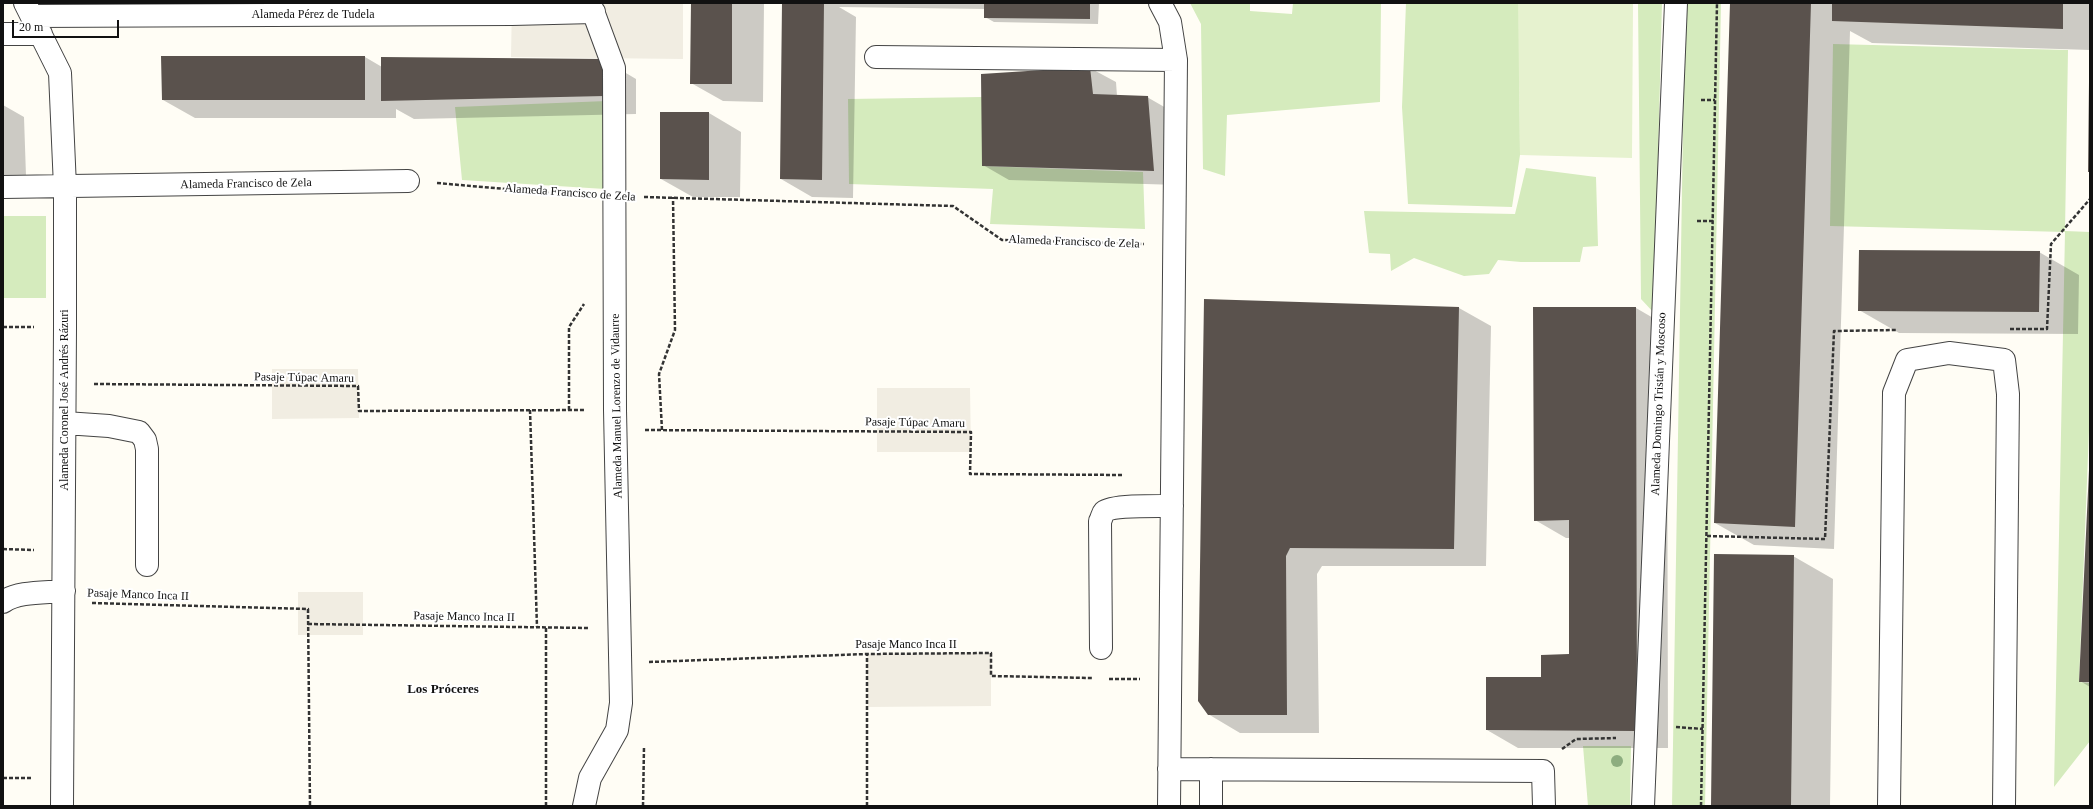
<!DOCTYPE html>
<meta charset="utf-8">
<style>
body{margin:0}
#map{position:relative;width:2093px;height:809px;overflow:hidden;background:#fffdf5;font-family:"Times New Roman",serif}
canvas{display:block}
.frame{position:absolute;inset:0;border:4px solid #111;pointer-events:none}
.scale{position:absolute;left:12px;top:20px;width:107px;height:18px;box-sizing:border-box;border:2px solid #111;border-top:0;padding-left:5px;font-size:12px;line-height:14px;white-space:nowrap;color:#111;-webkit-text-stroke:3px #fff;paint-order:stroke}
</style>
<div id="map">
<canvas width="2093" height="809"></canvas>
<div class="frame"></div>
<div class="scale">20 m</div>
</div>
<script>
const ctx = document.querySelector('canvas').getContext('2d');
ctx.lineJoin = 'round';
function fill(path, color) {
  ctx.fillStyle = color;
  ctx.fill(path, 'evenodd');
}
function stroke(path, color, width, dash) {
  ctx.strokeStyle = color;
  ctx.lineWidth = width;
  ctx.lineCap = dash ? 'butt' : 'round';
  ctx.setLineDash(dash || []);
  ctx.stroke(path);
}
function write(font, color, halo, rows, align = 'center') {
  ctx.font = font + ' "Times New Roman",serif';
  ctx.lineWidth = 4;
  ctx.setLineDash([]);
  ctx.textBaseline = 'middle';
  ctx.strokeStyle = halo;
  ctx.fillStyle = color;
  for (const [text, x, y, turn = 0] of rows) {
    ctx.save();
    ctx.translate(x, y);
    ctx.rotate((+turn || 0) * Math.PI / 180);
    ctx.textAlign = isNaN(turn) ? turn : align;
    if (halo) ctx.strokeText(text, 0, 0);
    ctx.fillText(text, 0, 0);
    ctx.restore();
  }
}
const green = new Path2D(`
 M1190,3H1250V11L1292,14L1293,3H1381L1380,102L1227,115L1225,176L1203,169L1201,24Z
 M1406,3H1519L1520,155L1512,207L1408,204L1402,107Z
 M1638,3H1662L1654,313L1641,299Z
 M1685,3H1721L1705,806H1672Z
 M1833,44L2068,50L2065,231L2090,232V405L2079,682L2090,683V741L2054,787L2065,232L1830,226Z
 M982,97L983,166L1143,172L1145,229L990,224L993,189L849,184L848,99Z
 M607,101L605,189L462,180L455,107Z
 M1526,168L1596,177L1598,246L1583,247L1580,262H1521L1498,260L1489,274L1464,276L1414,258L1391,271L1390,254L1369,253L1364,211L1515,214Z
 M3,216H46V298H3Z
 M1583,746H1631L1630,806H1588Z`);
const pitch = new Path2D(`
 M1518,3H1633L1632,158L1520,155Z`);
const plaza = new Path2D(`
 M512,3H683V59L511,57Z
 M272,369H358L359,418L272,419Z
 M877,388H970L971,452H877Z
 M298,592H363V635H298Z
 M991,653V706L868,707L867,654Z`);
const shadow = new Path2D(`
 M54,3H520L60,6Z
 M692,3H764L763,102L723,101L691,83Z
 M783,3H1099L1098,24L994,22L985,17V9L839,7L856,17L853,198L812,197L781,179Z
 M1731,3H2090V172V50L1872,43L1850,31L1834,549L1754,545L1715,523Z
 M365,57L382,67L604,60L636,79V114L414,119L396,109V118H195L163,100Z
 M1090,68L1116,82L1117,96L1147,97L1173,112L1179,185L1009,180L983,165Z
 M3,105L24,117L26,176H3Z
 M709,113L741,132L740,197H693L661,179Z
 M2039,252L2079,275L2078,334L1899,333L1859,310Z
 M1205,300L1459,308L1491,326L1486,566H1322L1317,574L1319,733H1240L1208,714Z
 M1636,308L1667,326L1668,748H1518L1487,730L1570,655V538H1566L1535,520Z
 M2090,465V687L2080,681Z
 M1793,556L1833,579L1830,806H1712Z`);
const building = new Path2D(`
 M691,3H732V84H690Z
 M782,3H824L822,180L780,179Z
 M984,3H1090V19L984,18Z
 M1730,3H1811L1795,527L1714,523Z
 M1832,3H2063V29L1832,21Z
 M161,56H365V100H162Z
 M381,57L605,59V96L381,101Z
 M1090,67L1093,94L1148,96L1154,171L982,166L981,74Z
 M2089,82H2090V172H2088Z
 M660,112H709V180L660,179Z
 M1859,250L2040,251L2039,312L1858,311Z
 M1204,299L1459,307L1454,549L1290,548L1286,556L1287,715H1208L1198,701Z
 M1533,307H1636L1637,731L1486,730V677H1541V655L1569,654V520L1534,521Z
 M2089,470H2090V682H2079Z
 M1714,554L1794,555L1791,806H1711Z`);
const path = new Path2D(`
 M1701,100H1715
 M437,183L585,196
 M644,197L953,206L1002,240L1144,244
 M1697,221H1713
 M3,327H34
 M2010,329H2047L2051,244L2090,199
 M94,384L358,386L359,411L585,410
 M530,410L537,627
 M569,410V327L584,304
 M645,430L971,432L970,474L1124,475
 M662,430L659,374L675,330L673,197
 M1707,536L1825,539L1834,331L1897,330
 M3,549L34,550
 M92,603L308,609L310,806
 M308,624L589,628
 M546,628V806
 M649,662L867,654L991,653V676L1092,678
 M1109,679H1140
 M1676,727L1703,729
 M1562,749L1576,739L1616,738
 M3,778H32
 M643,806L644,747
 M867,806V654
 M1701,806L1717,3`);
const minor = new Path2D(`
 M25,3L60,73L65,187V328L62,806
 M1160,3L1170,22L1176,60L1169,806
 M32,16L512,14L594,12
 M3,34H41
 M876,57L1176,60
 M3,187L408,181
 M65,423L109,426L139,432L145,440L147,449V565
 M3,602C18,591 46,593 64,591
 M1101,648L1100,521C1102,518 1102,514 1104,512C1112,505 1159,506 1172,506
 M1169,769L1543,771L1544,806
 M584,806L590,778L617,730L621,703L615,410L614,68L590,3
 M1211,806V769
 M1643,806L1676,3
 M1889,806L1894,393L1907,360L1949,353L2004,360L2008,394L2004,806`);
const trees = [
 [1617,761]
];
const streetNames = [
 ["Alameda Pérez de Tudela",313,15],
 ["Alameda Francisco de Zela",246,184,-1],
 ["Alameda Francisco de Zela",570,193,4],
 ["Alameda Francisco de Zela",1074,242,2],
 ["Pasaje Túpac Amaru",304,378,1],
 ["Alameda Coronel José Andrés Rázuri",65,400,-90],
 ["Alameda Domingo Tristán y Moscoso",1659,404,-88],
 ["Alameda Manuel Lorenzo de Vidaurre",617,406,-91],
 ["Pasaje Túpac Amaru",915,423,1],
 ["Pasaje Manco Inca II",138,595,2],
 ["Pasaje Manco Inca II",464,617,1],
 ["Pasaje Manco Inca II",906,645]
];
const neighbourhoodNames = [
 ["Los Próceres",443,690]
];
fill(green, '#d5ebbd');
fill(pitch, '#e6f2cf');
fill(plaza, '#f1ede2');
fill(shadow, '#0003');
fill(building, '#5a524d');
stroke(minor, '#444', 24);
stroke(path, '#333', 2.5, [4, 2]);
stroke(minor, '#fff', 22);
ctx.fillStyle = '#8dad7f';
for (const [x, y] of trees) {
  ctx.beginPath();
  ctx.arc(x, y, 6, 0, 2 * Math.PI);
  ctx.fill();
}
write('12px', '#111', '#fff', streetNames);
write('bold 13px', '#111', '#fff', neighbourhoodNames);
</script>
